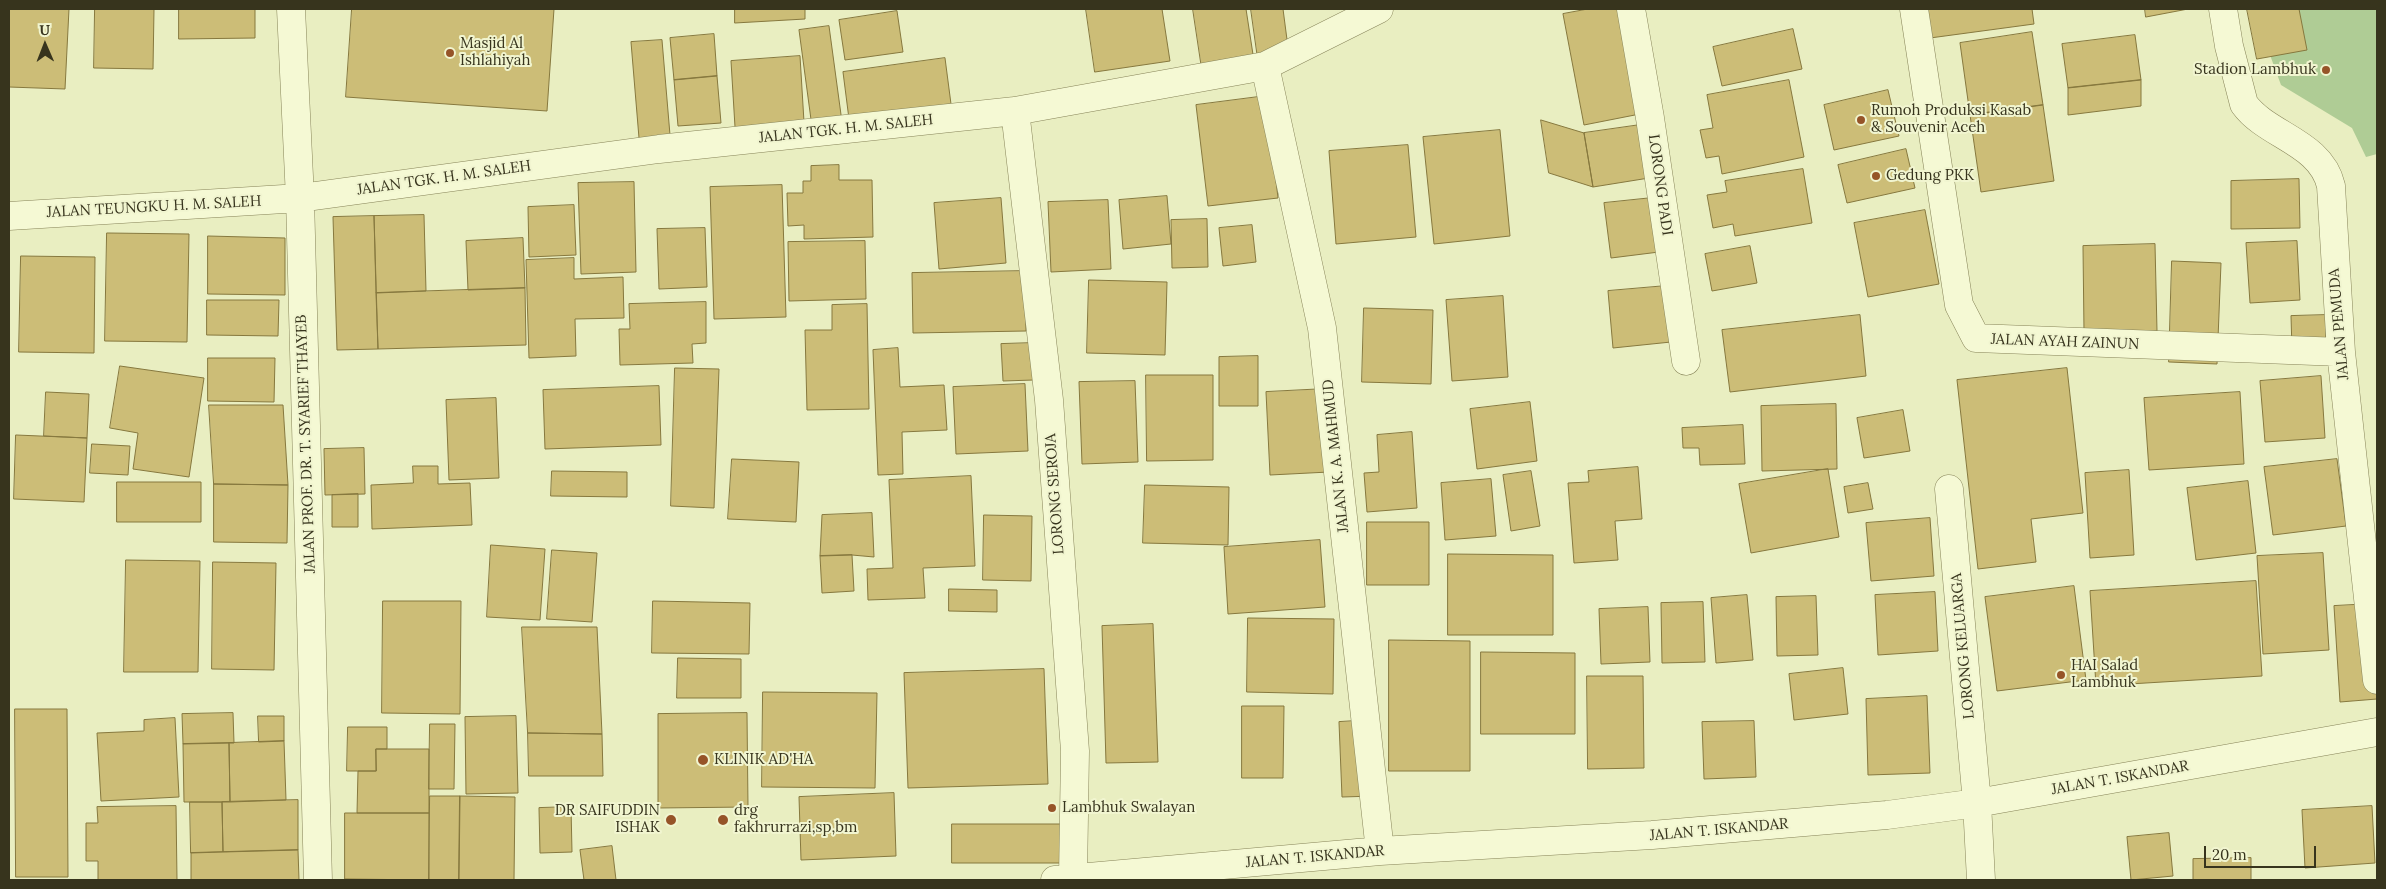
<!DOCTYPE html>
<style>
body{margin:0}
#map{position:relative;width:2386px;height:889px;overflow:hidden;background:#e9eec1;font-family:Lora,serif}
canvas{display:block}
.frame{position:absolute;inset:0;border:10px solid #37341d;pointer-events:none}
.north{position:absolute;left:20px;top:20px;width:50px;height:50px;-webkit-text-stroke:4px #f1f5d0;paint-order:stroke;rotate:359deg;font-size:14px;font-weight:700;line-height:20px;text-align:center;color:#37341d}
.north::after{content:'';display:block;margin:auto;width:18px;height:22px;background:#37341d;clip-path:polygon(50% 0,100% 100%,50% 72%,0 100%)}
.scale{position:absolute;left:2204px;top:846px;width:112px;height:22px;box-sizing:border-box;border:2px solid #37341d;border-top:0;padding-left:6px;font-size:15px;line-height:18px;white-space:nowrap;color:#37341d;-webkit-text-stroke:4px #f1f5d0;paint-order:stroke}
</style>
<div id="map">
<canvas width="2386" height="889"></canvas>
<div class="frame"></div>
<div class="north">U</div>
<div class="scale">20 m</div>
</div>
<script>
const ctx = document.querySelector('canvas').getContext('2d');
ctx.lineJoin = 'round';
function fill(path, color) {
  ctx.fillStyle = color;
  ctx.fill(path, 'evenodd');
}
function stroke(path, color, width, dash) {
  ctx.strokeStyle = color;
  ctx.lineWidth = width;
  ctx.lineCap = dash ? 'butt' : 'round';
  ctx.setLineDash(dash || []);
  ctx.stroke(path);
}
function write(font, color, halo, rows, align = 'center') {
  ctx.font = font + ' Lora,serif';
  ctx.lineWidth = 4;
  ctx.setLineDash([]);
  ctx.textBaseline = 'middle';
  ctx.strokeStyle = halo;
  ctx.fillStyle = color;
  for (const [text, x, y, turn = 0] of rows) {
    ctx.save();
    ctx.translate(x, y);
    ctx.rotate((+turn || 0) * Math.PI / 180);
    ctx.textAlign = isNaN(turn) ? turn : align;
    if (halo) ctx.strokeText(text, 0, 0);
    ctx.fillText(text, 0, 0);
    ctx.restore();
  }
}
const green = new Path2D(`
 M2263,9H2377V154L2366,157L2352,128L2281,85L2270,55Z`);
const building = new Path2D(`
 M9,9H69L65,89L9,87Z
 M95,9H154L153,69L94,68Z
 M179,9H255V38L179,39Z
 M352,9H554L547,111L346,97Z
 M735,9H805V19L735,23Z
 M1086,9H1162L1170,61L1095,72Z
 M1193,9H1246L1254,61L1202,69Z
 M1251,9H1283L1289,55L1258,59Z
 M1588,9H1625L1645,113L1584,125L1563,14Z
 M1926,9H2032L2034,24L1930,38Z
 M2145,9H2188L2146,17Z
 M2247,9H2299L2307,50L2257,59Z
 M897,11L903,52L845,60L839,20Z
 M829,26L842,122L812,127L799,30Z
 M1793,29L1802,69L1722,86L1713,47Z
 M2032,32L2043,105L1970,115L1960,43Z
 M714,34L717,76L674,80L670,38Z
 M2135,35L2141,80L2068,88L2062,44Z
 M662,40L670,135L639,138L631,42Z
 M800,56L804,122L735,127L731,61Z
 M945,58L951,104L849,119L843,72Z
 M717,76L721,123L678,126L674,80Z
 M1789,80L1804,157L1722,174L1719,156L1706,158L1700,130L1713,128L1707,95Z
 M2141,80V106L2068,115V88Z
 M1888,90L1899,136L1834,150L1824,105Z
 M1266,96L1278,198L1208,206L1196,105Z
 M2043,105L2054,181L1981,192L1970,115Z
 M1541,120L1584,133L1593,187L1549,173Z
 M1640,125L1649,178L1593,187L1584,133Z
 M1500,130L1510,236L1434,244L1423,137Z
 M1408,145L1416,237L1336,244L1329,151Z
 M1906,149L1915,188L1847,203L1838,165Z
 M839,165V180H872L873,237L804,239V225L788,226L787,193H803V181H811V166Z
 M1803,169L1812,223L1735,236L1733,224L1713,228L1707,195L1727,192L1725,181Z
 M2299,179L2300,228L2231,229V181Z
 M634,182L636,272L581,274L578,183Z
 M782,185L786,317L714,319L710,187Z
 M1167,196L1171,244L1123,249L1119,200Z
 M1001,198L1006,263L939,269L934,203Z
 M1652,198L1659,252L1611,258L1604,203Z
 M1108,200L1111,269L1051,272L1048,202Z
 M574,205L576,255L529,257L528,207Z
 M1925,210L1939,284L1868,297L1854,223Z
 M424,215L426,291L376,293L374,216Z
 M374,216L378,349L337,350L333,217Z
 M1207,219L1208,267L1172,268L1171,220Z
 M1252,225L1256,262L1223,266L1219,228Z
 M705,228L707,287L659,289L657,229Z
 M107,233L189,234L187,342L105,341Z
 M208,236L285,238V295L208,294Z
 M523,238L525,288L468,290L466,241Z
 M865,241L866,299L789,301L788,242Z
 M2297,241L2300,300L2250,303L2246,243Z
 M2155,244L2157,331L2084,332L2083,246Z
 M1750,246L1757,283L1712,291L1705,254Z
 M21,256L95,257L94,353L19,352Z
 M574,258V279L623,277L624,318L575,319L576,356L529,358L526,260Z
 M2172,261L2221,263L2217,364L2169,362Z
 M1025,271L1026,331L913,333L912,273Z
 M1089,280L1167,282L1165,355L1087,353Z
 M1666,286L1671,342L1613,348L1608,291Z
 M525,288L526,345L378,349L376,293Z
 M1503,296L1508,377L1452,381L1446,300Z
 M207,300H279L278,336L207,335Z
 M706,302V343L692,344L693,363L620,365L619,329H630L629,304Z
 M867,304L869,409L807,410L805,330H832V305Z
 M1364,308L1433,310L1431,384L1362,382Z
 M1860,315L1866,376L1730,392L1722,330Z
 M2326,315V349L2292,350L2291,316Z
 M1033,343L1034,380L1003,381L1001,344Z
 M898,348L900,387L944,385L947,430L902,432L903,474L878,475L873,350Z
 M1258,356V406H1219V357Z
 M208,358H275L274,402L208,401Z
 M120,366L204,378L189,477L133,469L138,433L110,428Z
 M675,368L719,369L714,508L671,506Z
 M2067,368L2083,513L2031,519L2036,562L1978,569L1957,380Z
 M1146,375H1213V460L1147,461Z
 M2321,376L2325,438L2265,442L2260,381Z
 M1135,381L1138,462L1082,464L1079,382Z
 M1025,384L1028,451L956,454L953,387Z
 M659,386L661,445L545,449L543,390Z
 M1325,389L1329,472L1270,475L1266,392Z
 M46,392L89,394L87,438L44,436Z
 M2240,392L2244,464L2149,470L2144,398Z
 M496,398L499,478L449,480L446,400Z
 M1530,402L1537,461L1477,469L1470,409Z
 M1836,404L1837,469L1762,471L1761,406Z
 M209,405H283L288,485L214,484Z
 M1903,410L1910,451L1864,458L1857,418Z
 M1743,425L1745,464L1700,465L1699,448H1683L1682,428Z
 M1412,432L1417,508L1367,512L1364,473L1379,472L1377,435Z
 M16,435L87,438L84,502L14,499Z
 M92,444L130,446L128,475L90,473Z
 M364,448L365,494L325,495L324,449Z
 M732,459L799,462L796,522L728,519Z
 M2337,459L2346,526L2273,535L2264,467Z
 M413,466H438V484L470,483L472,525L372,529L371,485L413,483Z
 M1638,467L1642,519L1615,521L1618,560L1574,563L1568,483L1589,482L1588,471Z
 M1828,469L1839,537L1751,553L1739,484Z
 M2129,470L2134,555L2090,558L2085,473Z
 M552,471L627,472V497L551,496Z
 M1531,471L1540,526L1511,531L1503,475Z
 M971,476L975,566L923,568L925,598L868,600L867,569L893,568L889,480Z
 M1491,479L1496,536L1445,540L1441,483Z
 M2248,481L2256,553L2196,560L2187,488Z
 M117,482H201V522H117Z
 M1868,483L1873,509L1848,513L1844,487Z
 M214,484L288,485L287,543L214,542Z
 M1145,485L1229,487L1228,545L1143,543Z
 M358,494V527H332V495Z
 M872,513L874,557L852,555L820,556L822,515Z
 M984,515L1032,516L1031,581L983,580Z
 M1930,518L1934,576L1871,581L1866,523Z
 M1367,522H1429V585H1367Z
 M1320,540L1325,607L1228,614L1224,547Z
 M491,545L545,549L540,620L487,617Z
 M552,550L597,553L592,622L547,619Z
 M2323,553L2329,650L2263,654L2257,556Z
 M1448,554L1553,555V635H1448Z
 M852,555L854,591L822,593L820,556Z
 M126,560L200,561L198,672H124Z
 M213,562L276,563L274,670L212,669Z
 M2256,581L2262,676L2096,686L2090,591Z
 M2074,586L2086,680L1997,691L1985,597Z
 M949,589L997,590V612L949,611Z
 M1935,592L1938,651L1878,655L1875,595Z
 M1747,595L1753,660L1716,663L1711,598Z
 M1816,596L1818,655L1777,656L1776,597Z
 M383,601H461L460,714L382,713Z
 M653,601L750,603L749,654L652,653Z
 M1703,602L1705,662L1662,663L1661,603Z
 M2371,604L2377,699L2340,702L2334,606Z
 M1648,607L1650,662L1601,664L1599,609Z
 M1248,618L1334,619L1333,694L1247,692Z
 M1153,624L1158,762L1106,763L1102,626Z
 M522,627H597L602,734L528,733Z
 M1389,640L1470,641V771H1389Z
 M1481,652L1575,653V734H1481Z
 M678,658L741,659V698H677Z
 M1843,668L1848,714L1794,720L1789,674Z
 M1044,669L1048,784L908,788L904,673Z
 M1587,676H1643L1644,768L1588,769Z
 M763,692L877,693L875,788L762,787Z
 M1927,696L1930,773L1868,775L1866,699Z
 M1242,706H1284L1283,778H1242Z
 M15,709H67L68,877H16Z
 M233,713L234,743L183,744L182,714Z
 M747,713L748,807L658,808V714Z
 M258,716H284V741L259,742Z
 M516,716L518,793L466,794L465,717Z
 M175,718L179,797L101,801L97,733L144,731V720Z
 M1372,720L1375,796L1342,797L1339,722Z
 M1754,721L1756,777L1704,779L1702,722Z
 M430,724H455L454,789H429Z
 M348,727H387V749H376V771H347Z
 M528,733L602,734L603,776H529Z
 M284,741L286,800L230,802L229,743Z
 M229,743L230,802H184L183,744Z
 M376,749H429V813H357L358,771H376Z
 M894,793L896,856L801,860L799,797Z
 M430,796H460L459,880H429Z
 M460,796L515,797L514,880H459Z
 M298,800V850L223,852L222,802Z
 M190,802H222L223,852L191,853Z
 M176,806L177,880H98V861H86V823H98L97,807Z
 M2372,806L2375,863L2305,868L2302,810Z
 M571,807L572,852L540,853L539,808Z
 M345,813H429V880L345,879Z
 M952,824H1065L1066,863H952Z
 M2169,833L2173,876L2131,880L2127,837Z
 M612,846L616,880H584L580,850Z
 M298,850L299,880H191V853Z
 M2251,858V880H2193V859Z`);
const minor = new Path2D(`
 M291,9L300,198L318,880
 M1631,9L1650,118L1686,361
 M1914,9L1959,305L1976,338L2341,352
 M2223,9L2229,46L2244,104C2267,136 2321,142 2331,186L2341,352L2377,680
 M1265,66L1322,328L1380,851
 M1015,111L1049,400L1075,751L1073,879
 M9,216L300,198L659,149L1015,111L1265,66L1379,9
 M1949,489L1977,803L1981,880
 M1055,880L1380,851L1652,835L1887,815L1977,803L2377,732`);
const markers = [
 [450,53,5,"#965428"],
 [2326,70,5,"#965428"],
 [1861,120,5,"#965428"],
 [1876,176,5,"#965428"],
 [2061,675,5,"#965428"],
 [703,760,6,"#965428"],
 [1052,808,5,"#965428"],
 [671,820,6,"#965428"],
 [723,820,6,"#965428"]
];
const poiNames = [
 ["Masjid Al",460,44],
 ["Ishlahiyah",460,61],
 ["Stadion Lambhuk",2316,70,"right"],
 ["Rumoh Produksi Kasab",1871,111],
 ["& Souvenir Aceh",1871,128],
 ["Gedung PKK",1886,176],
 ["HAI Salad",2071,666],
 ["Lambhuk",2071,683],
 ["KLINIK AD'HA",714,760],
 ["Lambhuk Swalayan",1062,808],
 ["DR SAIFUDDIN",660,811,"right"],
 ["ISHAK",660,828,"right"],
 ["drg",734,811],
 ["fakhrurrazi,sp,bm",734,828]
];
const streetNames = [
 ["JALAN TGK. H. M. SALEH",846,129,-6],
 ["JALAN TGK. H. M. SALEH",444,178,-8],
 ["LORONG PADI",1660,185,82],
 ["JALAN TEUNGKU H. M. SALEH",154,207,-3],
 ["JALAN PEMUDA",2339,324,-95],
 ["JALAN AYAH ZAINUN",2065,342,2],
 ["JALAN PROF. DR. T. SYARIEF THAYEB",306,444,-92],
 ["JALAN K. A. MAHMUD",1336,456,-96],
 ["LORONG SEROJA",1055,494,-94],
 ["LORONG KELUARGA",1963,646,-95],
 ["JALAN T. ISKANDAR",2120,778,-10],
 ["JALAN T. ISKANDAR",1719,830,-5],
 ["JALAN T. ISKANDAR",1315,857,-5]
];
fill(green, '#afcc95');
fill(building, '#ccbd77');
stroke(building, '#86783e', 1);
stroke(minor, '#878459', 29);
stroke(minor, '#f5f9d4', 28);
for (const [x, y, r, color] of markers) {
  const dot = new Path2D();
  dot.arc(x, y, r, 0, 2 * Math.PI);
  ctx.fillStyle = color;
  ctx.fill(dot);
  stroke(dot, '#f1f5d0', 2);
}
write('15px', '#37341d', '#f1f5d0', poiNames, 'left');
write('15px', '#37341d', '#f1f5d0', streetNames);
</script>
